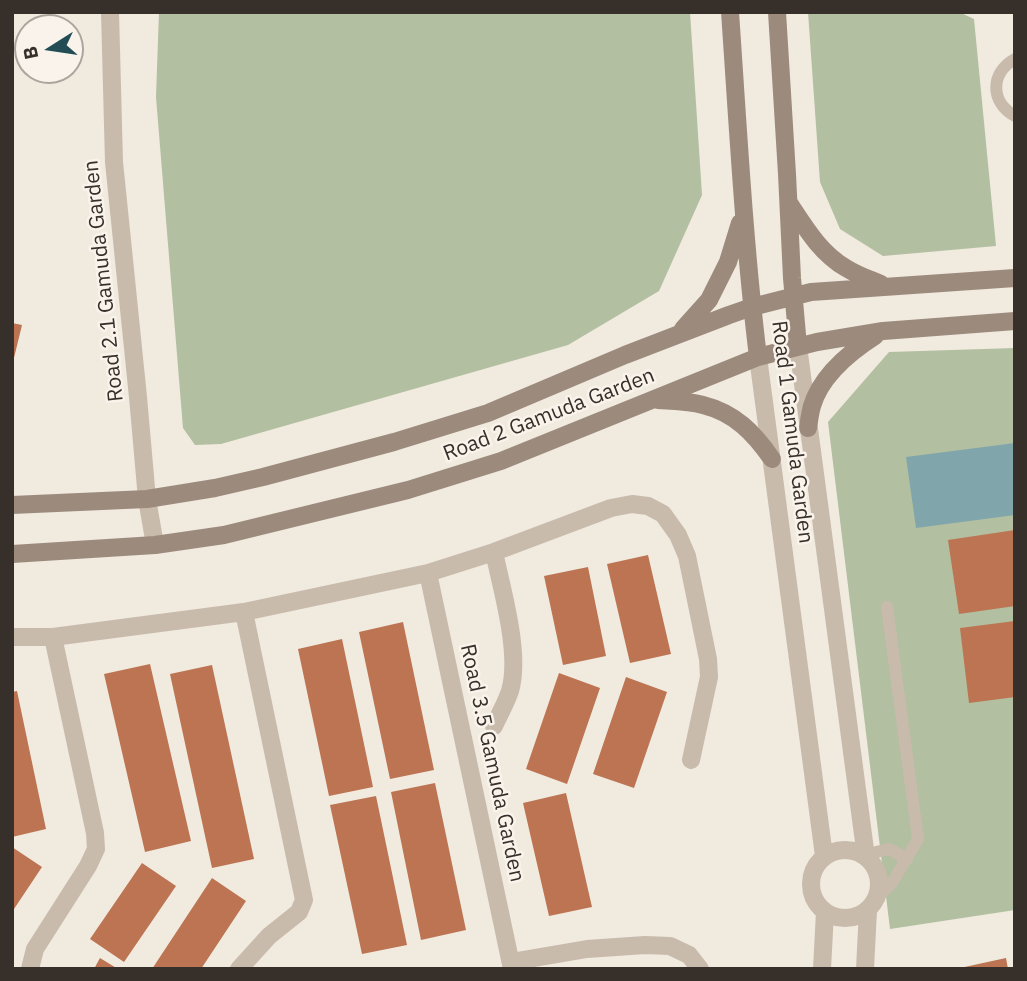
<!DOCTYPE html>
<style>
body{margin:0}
#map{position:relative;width:1027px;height:981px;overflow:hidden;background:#f1eadf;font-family:"IBM Plex Sans",sans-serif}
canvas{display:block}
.frame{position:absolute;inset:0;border:14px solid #372f2a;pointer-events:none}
.north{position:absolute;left:14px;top:14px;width:70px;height:70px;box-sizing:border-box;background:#f9f3eb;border:2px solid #aba59e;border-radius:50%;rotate:258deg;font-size:19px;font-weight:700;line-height:28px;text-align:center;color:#372f2a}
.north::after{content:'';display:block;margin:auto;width:24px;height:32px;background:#234d55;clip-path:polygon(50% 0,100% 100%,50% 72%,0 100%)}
</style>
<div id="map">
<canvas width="1027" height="981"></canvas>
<div class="frame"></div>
<div class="north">B</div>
</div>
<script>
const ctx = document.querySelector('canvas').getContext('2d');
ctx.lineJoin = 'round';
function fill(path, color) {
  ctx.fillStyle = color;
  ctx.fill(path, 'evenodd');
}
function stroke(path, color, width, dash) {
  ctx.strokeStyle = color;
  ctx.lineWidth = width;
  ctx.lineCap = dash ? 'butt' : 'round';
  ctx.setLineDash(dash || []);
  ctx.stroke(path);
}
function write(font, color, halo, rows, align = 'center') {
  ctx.font = font + ' "IBM Plex Sans",sans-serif';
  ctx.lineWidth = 5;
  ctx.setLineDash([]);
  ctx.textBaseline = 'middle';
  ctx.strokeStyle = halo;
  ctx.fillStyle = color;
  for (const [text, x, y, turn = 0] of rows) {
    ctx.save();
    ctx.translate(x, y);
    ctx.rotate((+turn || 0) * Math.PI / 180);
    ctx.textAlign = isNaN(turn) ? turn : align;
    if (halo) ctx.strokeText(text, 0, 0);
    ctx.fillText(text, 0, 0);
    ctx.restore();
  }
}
const green = new Path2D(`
 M159,12H690L702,195L659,291L568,345L221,444L195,445L183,428L156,97Z
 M808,12H959L974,19L996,246L883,256L840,229L820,182Z
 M1015,348V910L890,929L828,422L889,352Z`);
const water = new Path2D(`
 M1015,443V515L916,528L906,457Z`);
const building = new Path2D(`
 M12,323L22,325L13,362H12Z
 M1015,530V606L959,614L948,540Z
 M648,555L671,654L630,663L607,564Z
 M588,567L606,656L563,665L544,576Z
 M1015,621V697L969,703L960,628Z
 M403,622L434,770L390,779L359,632Z
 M342,639L373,787L329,796L298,649Z
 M150,664L191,841L145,852L104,674Z
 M212,665L254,859L212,868L170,674Z
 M559,673L600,688L567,784L526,769Z
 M626,677L667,692L634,788L593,774Z
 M17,691L46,829L12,837V692Z
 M435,783L466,930L421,940L391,792Z
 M566,793L592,907L549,916L523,803Z
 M376,796L407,945L362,954L330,805Z
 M12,847L42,867L12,912Z
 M142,863L176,886L124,962L90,939Z
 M212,878L246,901L201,969H152Z
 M100,958L118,969H94Z
 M1006,958L1008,969H960V968Z`);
const lane = new Path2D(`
 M1015,59C990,73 990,102 1015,116
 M870,861L876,852L889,849L907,859
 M877,897L892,883L918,839L887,607`);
const street = new Path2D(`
 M110,12L114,162L138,397L147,499L155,545
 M798,346L866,857
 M758,357L824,856
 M428,573L512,969
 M12,637H53L244,612L428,573L494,552L611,508L632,504L648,506L663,514L678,535L687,556L708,659L709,677L691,760
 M494,726C499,715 506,703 510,691C521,654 502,590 494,552
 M811 884a34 34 0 1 1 68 0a34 34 0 1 1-68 0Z
 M511,962L587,949L645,945L670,946L689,955L700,969
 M30,969L35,949L88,866L96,849L95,833L53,637
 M239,969L269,936L299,912L304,900L244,612
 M822,969L825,912
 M865,969L868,910`);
const secondary = new Path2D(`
 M730,12C738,127 744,242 758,357
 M777,12L787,174L792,278L798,346
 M789,203C805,227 820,253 846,268C857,275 869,279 881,284
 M683,329L709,300L728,262L740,223
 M658,400C673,401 689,401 703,405C735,413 754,433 772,459
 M808,428C809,421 810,413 812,406C821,376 850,352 875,336
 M12,505L147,499L215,488L263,477L394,442L488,413L625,355L729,315L752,307L811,292L1015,278
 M12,554L155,545L224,535L408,490L501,461L758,357L817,342L883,331L1015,321`);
const streetNames = [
 ["Road 2.1 Gamuda Garden",104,281,-96],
 ["Road 2 Gamuda Garden",549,415,-21],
 ["Road 1 Gamuda Garden",792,432,83],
 ["Road 3.5 Gamuda Garden",492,763,78]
];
fill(green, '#b2bfa0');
fill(water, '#80a6ac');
fill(building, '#bc7452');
stroke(lane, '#c8bbac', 12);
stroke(street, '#c8bbac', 18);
stroke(secondary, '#9c8b7d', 18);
write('21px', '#372f2a', '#f9f3eb', streetNames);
</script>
